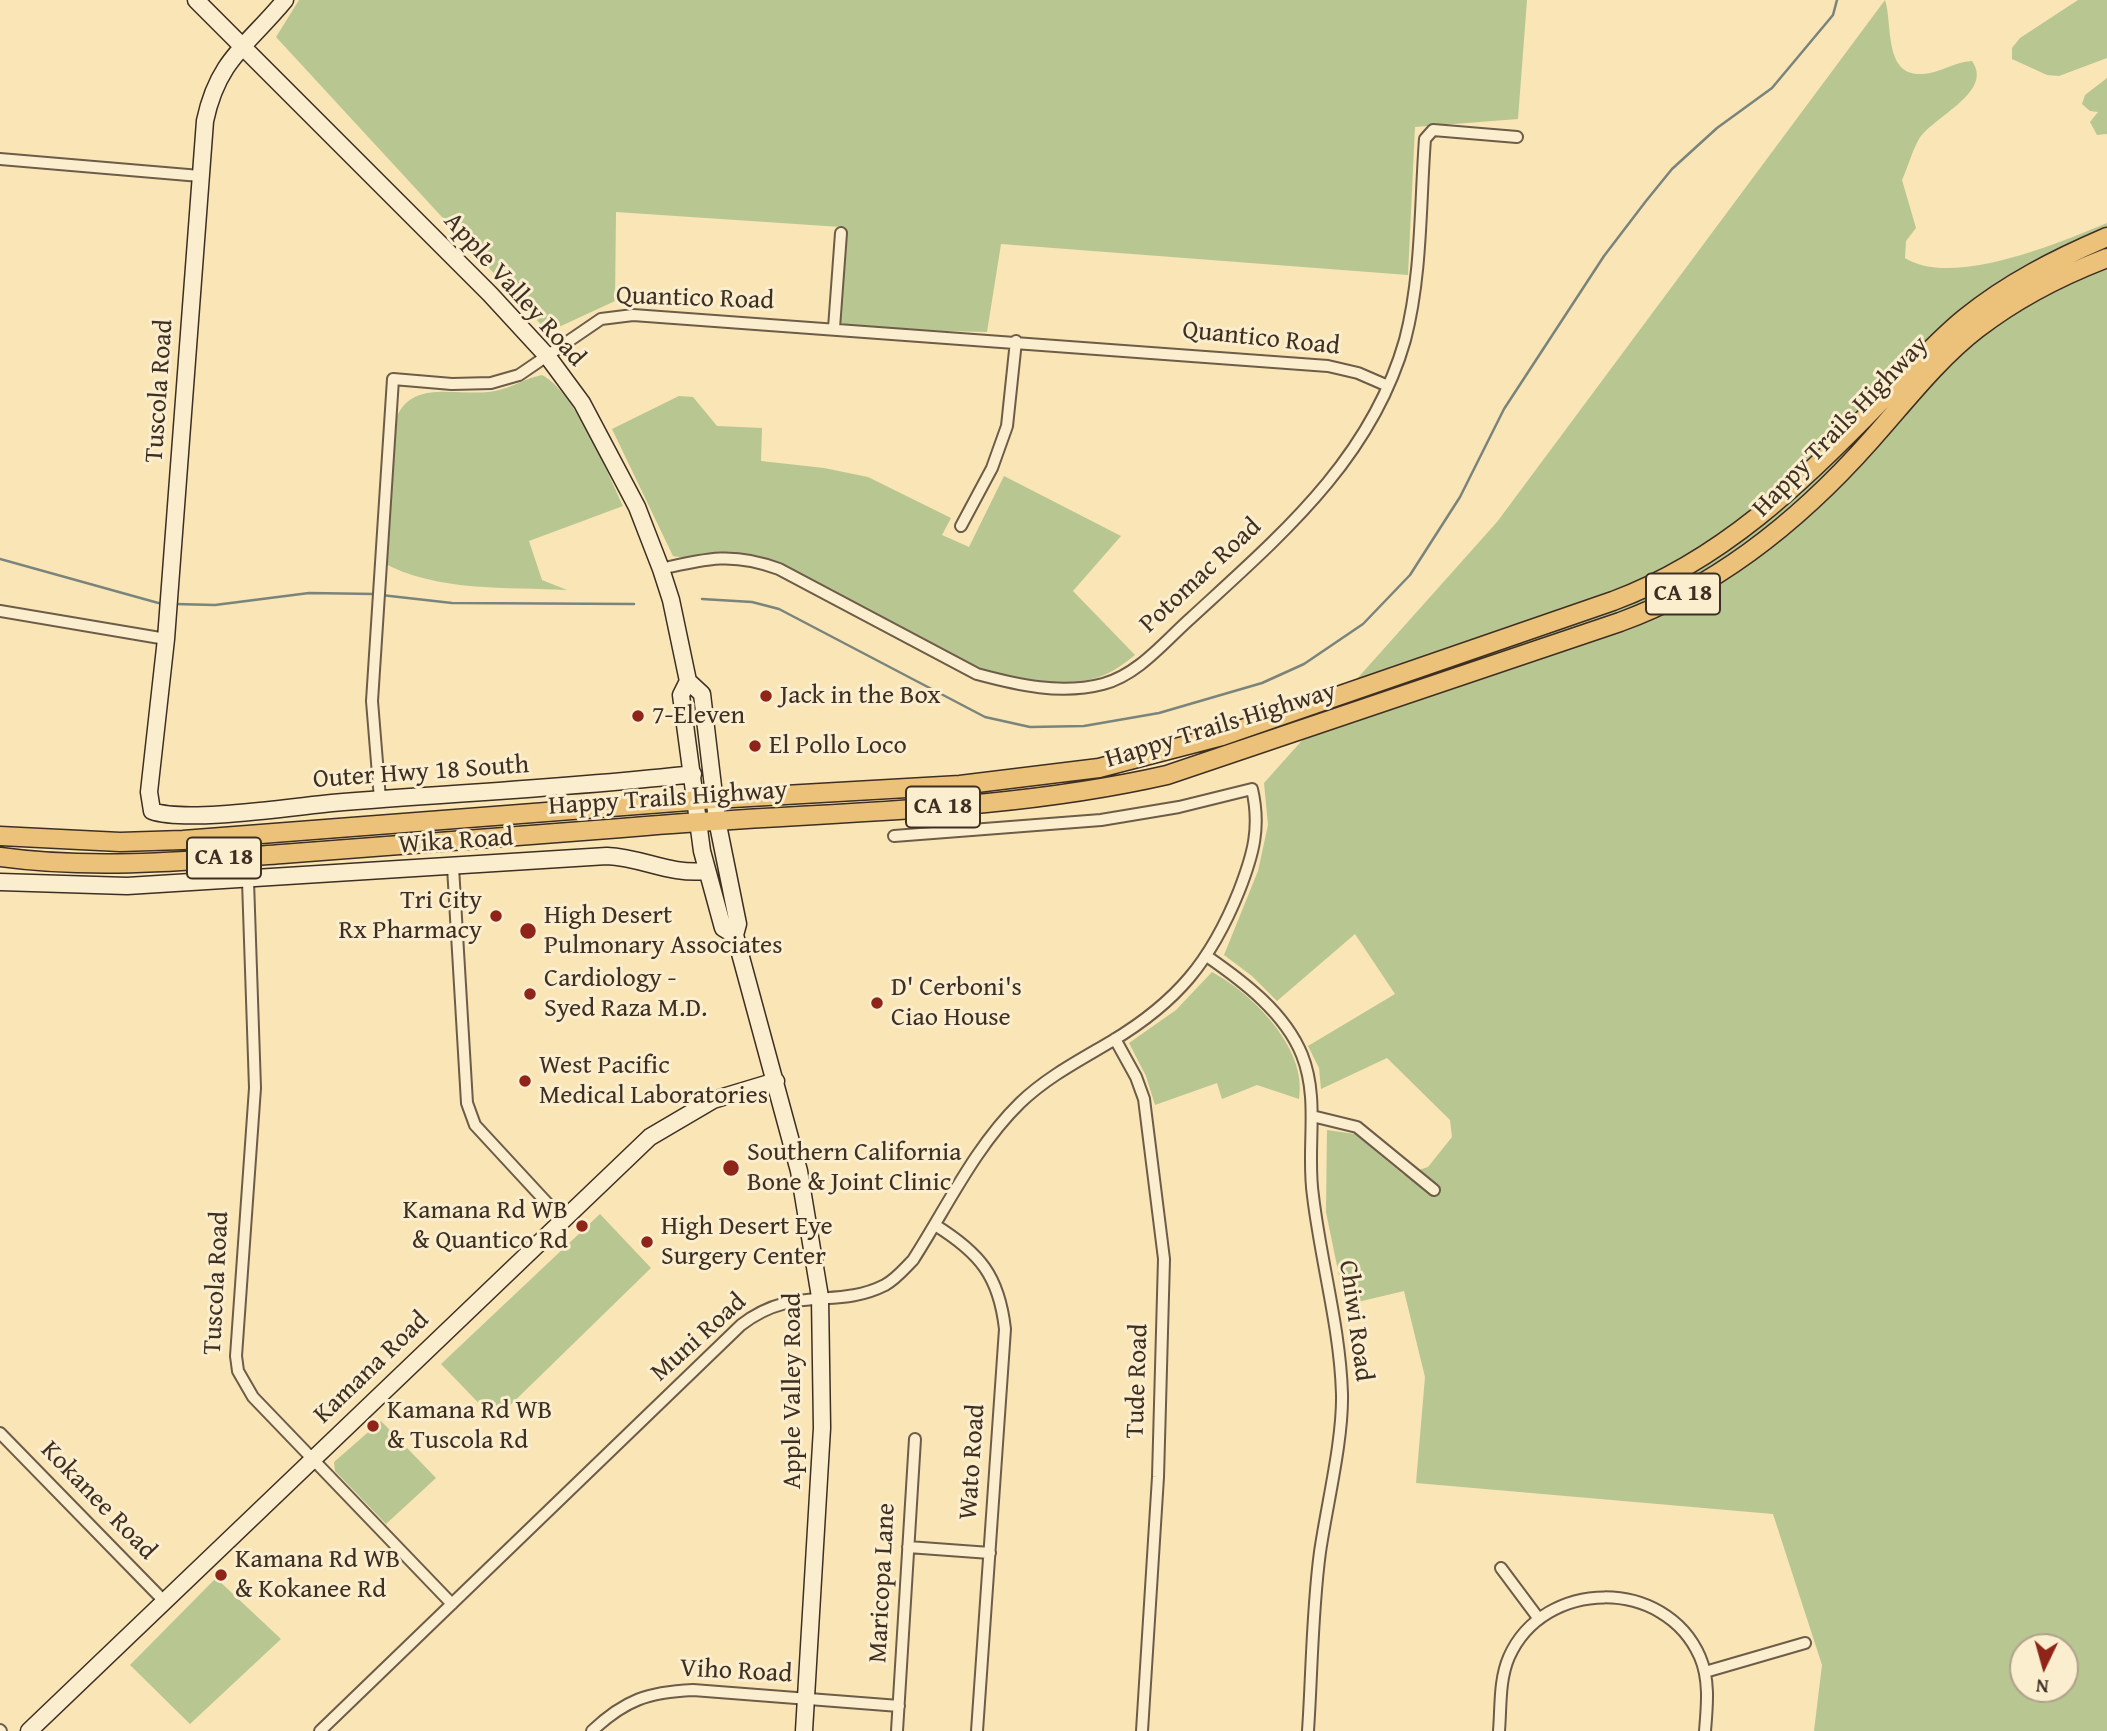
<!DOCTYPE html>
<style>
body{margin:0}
#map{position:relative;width:2107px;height:1731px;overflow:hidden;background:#f9e5b5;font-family:"Gentium Book Plus",serif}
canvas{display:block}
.north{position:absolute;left:2009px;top:1633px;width:70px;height:70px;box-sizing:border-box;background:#fbeecf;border:2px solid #afa28a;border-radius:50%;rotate:185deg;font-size:19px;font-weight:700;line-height:28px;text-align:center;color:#3e2f23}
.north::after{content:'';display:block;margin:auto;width:24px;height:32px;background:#8f2418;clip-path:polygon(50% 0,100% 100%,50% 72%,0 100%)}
</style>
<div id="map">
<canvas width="2107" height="1731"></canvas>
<div class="north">N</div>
</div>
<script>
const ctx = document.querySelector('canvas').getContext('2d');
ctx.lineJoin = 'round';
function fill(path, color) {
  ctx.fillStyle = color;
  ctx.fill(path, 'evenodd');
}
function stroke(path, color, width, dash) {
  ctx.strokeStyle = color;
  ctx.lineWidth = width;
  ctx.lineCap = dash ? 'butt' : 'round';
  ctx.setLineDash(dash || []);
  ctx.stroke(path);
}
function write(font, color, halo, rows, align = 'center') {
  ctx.font = font + ' "Gentium Book Plus",serif';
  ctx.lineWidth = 6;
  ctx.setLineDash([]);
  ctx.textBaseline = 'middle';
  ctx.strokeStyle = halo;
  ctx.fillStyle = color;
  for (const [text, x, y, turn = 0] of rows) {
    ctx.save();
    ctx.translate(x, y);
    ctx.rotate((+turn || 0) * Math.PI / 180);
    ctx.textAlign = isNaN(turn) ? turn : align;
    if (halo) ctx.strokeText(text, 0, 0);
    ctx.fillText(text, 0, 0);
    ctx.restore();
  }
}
const green = new Path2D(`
 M299,0H1527L1518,119L1415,127L1408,275L1001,244L987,332L834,328L841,227L616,212L615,301L548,332L276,37Z
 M1885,0C1893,24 1883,77 1923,74C1940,73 1954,62 1972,61C1994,92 1934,116 1919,139C1912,151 1908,167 1902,180L1916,228L1906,241L1905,258C1952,288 2059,243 2107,223V1731H1814L1822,1665L1773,1514L1416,1483L1425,1377L1404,1291L1345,1305L1326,1212L1327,1130L1355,1134L1404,1175L1428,1167L1452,1137L1450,1120L1387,1058L1321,1089L1319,1068L1308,1046L1395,994L1355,934L1277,1001L1252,976L1224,955L1258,871L1268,825L1264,783L1497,522ZM2023,1647H2065V1689H2023Z
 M2078,0H2107V58L2059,76L2047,75L2012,59V48L2020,38Z
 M2107,78V134L2097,135L2090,122L2098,112L2090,111L2082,104L2085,95Z
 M542,375C574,391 608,473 623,506L529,541L542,580L567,590C508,587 435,592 382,562L396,419C412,377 460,398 495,391C511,388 526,378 542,375Z
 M679,396L693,397L717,426L762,428L761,461L824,468L868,477L951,518L942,535L969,547L1004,476L1121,536L1073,591L1135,655C1124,664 1113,672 1099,677C1005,709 860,608 780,563C761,557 744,552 724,552C708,552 688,560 673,556L612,429Z
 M1212,972C1253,994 1308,1049 1299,1099L1257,1085L1222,1099L1217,1083L1155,1105L1146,1076L1129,1043L1176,1010Z
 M600,1214L651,1268L495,1420L441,1364Z
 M381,1421L436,1478L386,1524L335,1471L334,1462Z
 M216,1578L281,1639L190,1724L130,1665Z`);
const stream = new Path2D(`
 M0,559L162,604
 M381,595L452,603L634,604
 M702,599L752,602L779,609L985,717L1030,727L1084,726L1159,713L1262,683L1304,664L1363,624L1410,575L1460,497L1504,409L1604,256L1646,201L1672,169L1717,128L1772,88L1833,15L1837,0
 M175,604L215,605L309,593L375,594`);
const street = new Path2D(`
 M0,159L200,176
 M834,328L841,233
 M961,526L992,468L1007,426L1016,341
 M661,569C707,558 734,552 779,569L977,674C1018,685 1061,695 1103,684C1138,675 1165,641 1191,618C1280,536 1371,460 1405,340C1422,275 1420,205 1425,139L1433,130L1517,137
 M0,611L166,639
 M380,799L372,701L393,379L452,384L491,383L519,375L601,319L633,315L1328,366L1358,373L1388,386
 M453,867L467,1103L475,1125L561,1218
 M248,881L255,1088L236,1356L238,1371L253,1397L452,1604
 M1208,957C1244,982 1285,1013 1302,1055C1320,1100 1306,1149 1313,1196C1321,1263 1340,1327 1342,1394C1343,1440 1327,1504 1320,1552C1312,1611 1312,1672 1308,1731
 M1115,1039L1136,1077L1144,1099L1164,1259L1158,1477L1142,1731
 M1312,1116L1357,1127L1434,1190
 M935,1225C980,1253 999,1276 1005,1329L977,1731
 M0,1433L164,1601
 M908,1547L990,1553
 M1501,1568L1539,1619
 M1705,1672L1805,1643
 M0,1730L1,1731
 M320,1731L741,1325C794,1284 836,1310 885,1285C896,1279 904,1269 913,1260C947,1207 975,1147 1020,1103C1047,1077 1080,1060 1112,1041C1177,1002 1211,961 1239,891C1253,855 1261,828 1252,789L1179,807L1101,820L894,836
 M592,1731C625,1700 648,1692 693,1690L899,1706
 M897,1731L915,1439
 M1499,1731C1501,1707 1499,1680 1509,1657C1544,1578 1665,1577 1700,1657C1710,1680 1707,1707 1705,1731`);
const secondary = new Path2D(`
 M196,0L490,294L548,357L582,403L637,507L661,569L671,600L688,681L681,695L702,851L723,928L735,935
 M285,0C248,45 218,59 205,121L166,639L149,792L152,811C186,823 291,807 332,803C452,793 573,788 693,774
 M688,681L702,694L717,820L738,924L735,935L799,1171L820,1297L822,1428L804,1731
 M0,882L127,886L607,856C645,858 668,875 707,871
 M29,1731L650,1137L713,1100L776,1081`);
const primary = new Path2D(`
 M0,836L120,842L183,840L715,799L960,785L1099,768L1222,736L1613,601C1721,561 1803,482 1882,400C1909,373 1934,343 1965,318C2008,283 2056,259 2107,237
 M0,857C93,870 189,861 282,854C404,845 525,836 646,826C820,811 996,814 1167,775L1620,622C1719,586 1802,518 1871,440C1905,402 1937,360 1977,329C2017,298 2060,276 2107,258`);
const markers = [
 [766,696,7,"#8f2418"],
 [638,716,7,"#8f2418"],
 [755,746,7,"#8f2418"],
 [496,916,7,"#8f2418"],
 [528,931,9,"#8f2418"],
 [530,994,7,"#8f2418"],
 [877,1003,7,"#8f2418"],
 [525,1081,7,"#8f2418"],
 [731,1168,9,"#8f2418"],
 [582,1226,7,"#8f2418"],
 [647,1242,7,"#8f2418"],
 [373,1426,7,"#8f2418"],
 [221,1575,7,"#8f2418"]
];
const shields = [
 [1683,594,74],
 [943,807,74],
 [224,858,74]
];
const shieldNames = [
 ["CA 18",1683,594],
 ["CA 18",943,807],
 ["CA 18",224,858]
];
const streetNames = [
 ["Apple Valley Road",514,290,48],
 ["Quantico Road",695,299,2],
 ["Quantico Road",1261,339,6],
 ["Tuscola Road",160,391,-86],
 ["Happy Trails Highway",1841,427,-46],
 ["Potomac Road",1201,576,-43],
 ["Happy Trails Highway",1221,726,-17],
 ["Outer Hwy 18 South",421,773,-4],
 ["Happy Trails Highway",668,799,-4],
 ["Wika Road",456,842,-4],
 ["Tuscola Road",217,1283,-87],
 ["Chiwi Road",1355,1321,82],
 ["Muni Road",699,1338,-42],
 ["Kamana Road",372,1368,-44],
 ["Tude Road",1138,1381,-88],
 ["Apple Valley Road",793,1391,-90],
 ["Wato Road",973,1462,-86],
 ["Kokanee Road",98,1501,46],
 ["Maricopa Lane",883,1583,-87],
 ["Viho Road",736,1672,3]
];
const poiNames = [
 ["Jack in the Box",780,696],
 ["7-Eleven",652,716],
 ["El Pollo Loco",769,746],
 ["Tri City",482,901,"right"],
 ["Rx Pharmacy",482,931,"right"],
 ["High Desert",544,916],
 ["Pulmonary Associates",544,946],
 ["Cardiology -",544,979],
 ["Syed Raza M.D.",544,1009],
 ["D' Cerboni's",891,988],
 ["Ciao House",891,1018],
 ["West Pacific",539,1066],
 ["Medical Laboratories",539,1096],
 ["Southern California",747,1153],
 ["Bone & Joint Clinic",747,1183],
 ["Kamana Rd WB",568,1211,"right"],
 ["& Quantico Rd",568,1241,"right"],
 ["High Desert Eye",661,1227],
 ["Surgery Center",661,1257],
 ["Kamana Rd WB",387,1411],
 ["& Tuscola Rd",387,1441],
 ["Kamana Rd WB",235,1560],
 ["& Kokanee Rd",235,1590]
];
fill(green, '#b8c692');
stroke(stream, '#79847c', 2.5);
stroke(street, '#6d5c48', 14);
stroke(secondary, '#3e2f23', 19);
stroke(primary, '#3e2f23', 21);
stroke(street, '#fbeecf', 10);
stroke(secondary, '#fbeecf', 16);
stroke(primary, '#ecc27a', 18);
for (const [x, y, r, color] of markers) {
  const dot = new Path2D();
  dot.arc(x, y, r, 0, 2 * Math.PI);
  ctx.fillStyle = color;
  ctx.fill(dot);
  stroke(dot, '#fbeecf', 2.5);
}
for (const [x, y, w] of shields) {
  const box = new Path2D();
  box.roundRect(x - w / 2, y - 20.5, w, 41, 5);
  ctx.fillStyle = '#fbeecf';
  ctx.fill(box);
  stroke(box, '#3e2f23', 2);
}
write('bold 24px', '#3e2f23', null, shieldNames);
write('26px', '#3e2f23', '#fbeecf', streetNames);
write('26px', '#3e2f23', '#fbeecf', poiNames, 'left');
</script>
